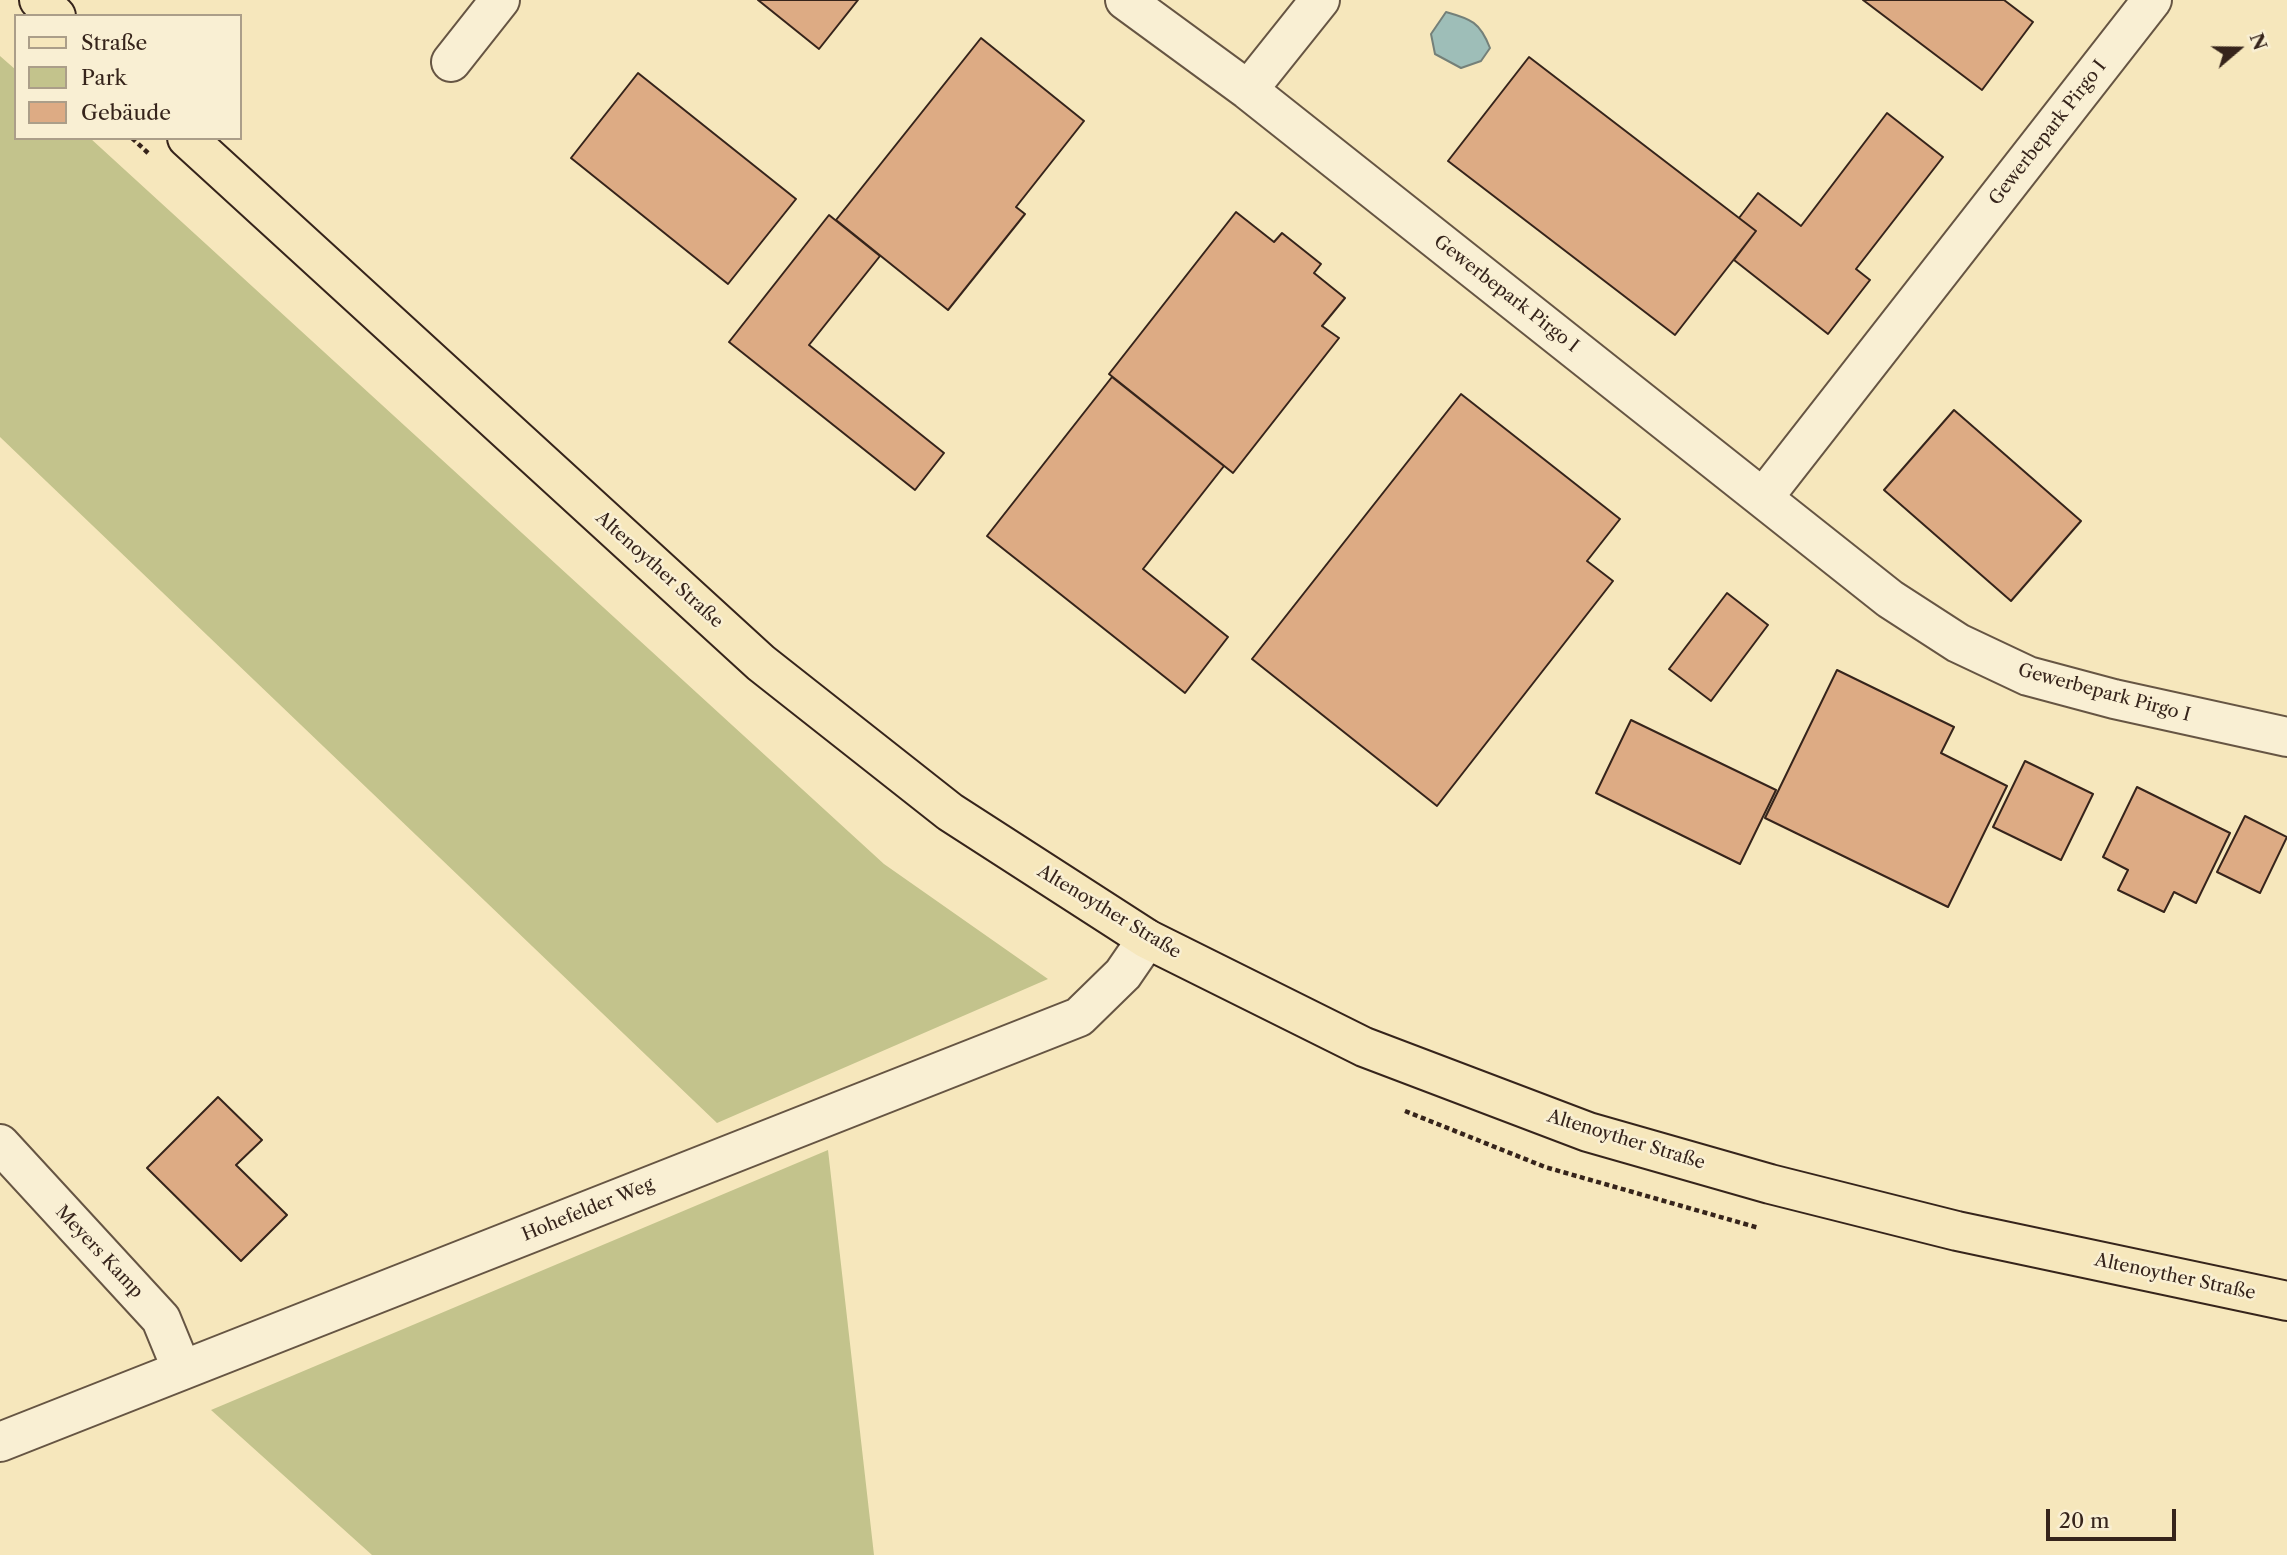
<!DOCTYPE html>
<meta charset="utf-8">
<style>
body{margin:0}
#map{position:relative;width:2287px;height:1555px;overflow:hidden;background:#f6e7bc;font-family:"Libre Caslon Text",serif}
canvas{display:block}
.legend{position:absolute;left:14px;top:14px;width:228px;height:126px;box-sizing:border-box;background:#f9efd3;border:2px solid #ab9e89;margin:0;padding:9px 12px;list-style:none;font-size:21px;color:#36241b}
.legend li{display:flex;align-items:center;gap:14px;height:35px}
.legend b{width:35px;border:2px solid #ab9e89}
.north{position:absolute;left:2203px;top:14px;width:70px;height:70px;-webkit-text-stroke:5px #f9efd3;paint-order:stroke;rotate:70deg;font-size:19px;font-weight:700;line-height:28px;text-align:center;color:#36241b}
.north::after{content:'';display:block;margin:auto;width:24px;height:32px;background:#36241b;clip-path:polygon(50% 0,100% 100%,50% 72%,0 100%)}
.scale{position:absolute;left:2046px;top:1509px;width:130px;height:32px;box-sizing:border-box;border:4px solid #36241b;border-top:0;padding-left:9px;font-size:21px;line-height:24px;white-space:nowrap;color:#36241b;-webkit-text-stroke:5px #f9efd3;paint-order:stroke}
</style>
<div id="map">
<canvas width="2287" height="1555"></canvas>
<ul class="legend">
<li><b style="height:9px;background:#f6e7bc"></b>Straße</li>
<li><b style="height:19px;background:#c3c38c"></b>Park</li>
<li><b style="height:19px;background:#ddab84"></b>Gebäude</li>
</ul>
<div class="north">N</div>
<div class="scale">20 m</div>
</div>
<script>
const ctx = document.querySelector('canvas').getContext('2d');
ctx.lineJoin = 'round';
function fill(path, color) {
  ctx.fillStyle = color;
  ctx.fill(path, 'evenodd');
}
function stroke(path, color, width, dash) {
  ctx.strokeStyle = color;
  ctx.lineWidth = width;
  ctx.lineCap = dash ? 'butt' : 'round';
  ctx.setLineDash(dash || []);
  ctx.stroke(path);
}
function write(font, color, halo, rows, align = 'center') {
  ctx.font = font + ' "Libre Caslon Text",serif';
  ctx.lineWidth = 5;
  ctx.setLineDash([]);
  ctx.textBaseline = 'middle';
  ctx.strokeStyle = halo;
  ctx.fillStyle = color;
  for (const [text, x, y, turn = 0] of rows) {
    ctx.save();
    ctx.translate(x, y);
    ctx.rotate((+turn || 0) * Math.PI / 180);
    ctx.textAlign = isNaN(turn) ? turn : align;
    if (halo) ctx.strokeText(text, 0, 0);
    ctx.fillText(text, 0, 0);
    ctx.restore();
  }
}
const green = new Path2D(`
 M0,56L16,70V138H90L884,864L1048,979L717,1123L0,437Z
 M828,1150L874,1555H372L211,1410Z`);
const water = new Path2D(`
 M1446,12C1471,19 1480,22 1490,48L1481,61L1461,68L1435,54L1431,34Z`);
const building = new Path2D(`
 M758,0H858L819,49Z
 M1863,0H2004L2033,22L1982,90Z
 M981,38L1084,121L1016,207L1025,214L948,310L836,220Z
 M1529,57L1756,231L1675,335L1448,161Z
 M638,73L796,199L728,284L571,158Z
 M1887,113L1943,157L1856,269L1870,280L1828,334L1734,260L1756,231L1739,218L1758,193L1801,226Z
 M1236,212L1274,242L1282,233L1321,264L1314,273L1345,298L1322,326L1339,338L1233,473L1109,374Z
 M829,215L880,256L809,345L944,453L915,490L729,342Z
 M1112,377L1224,466L1143,569L1228,637L1185,693L987,536Z
 M1461,394L1620,519L1587,561L1613,581L1437,806L1252,659Z
 M1954,410L2081,521L2011,601L1884,490Z
 M1727,593L1768,625L1711,701L1669,669Z
 M1837,670L1954,727L1941,753L2007,786L1948,907L1765,818Z
 M1631,720L1776,790L1740,864L1596,793Z
 M2025,761L2093,794L2061,860L1993,827Z
 M2137,787L2230,833L2196,903L2174,892L2164,912L2118,890L2128,870L2103,857Z
 M2245,816L2287,837L2260,893L2217,872Z
 M218,1097L262,1140L236,1165L287,1215L241,1261L147,1168Z`);
const path = new Path2D(`
 M132,138L148,153
 M1405,1111L1545,1167L1759,1228`);
const minor = new Path2D(`
 M1125,0L1248,90L1890,599L1958,643L2028,676L2114,699L2287,737
 M451,62L500,0
 M1248,90L1320,0
 M1763,498L2152,0
 M0,1144L161,1319L182,1370
 M0,1442L1079,1017L1123,974L1147,939`);
const major = new Path2D(`
 M39,0L56,16
 M187,138L761,663L950,812L1147,939L1364,1047L1588,1132L1770,1184L1957,1231L2287,1301`);
const streetNames = [
 ["Gewerbepark Pirgo I",2048,133,-52],
 ["Gewerbepark Pirgo I",1506,294,38],
 ["Altenoyther Straße",659,570,42],
 ["Gewerbepark Pirgo I",2104,693,15],
 ["Altenoyther Straße",1109,912,31],
 ["Altenoyther Straße",1626,1140,17],
 ["Hohefelder Weg",588,1210,-22],
 ["Meyers Kamp",99,1252,47],
 ["Altenoyther Straße",2175,1277,12]
];
fill(green, '#c3c38c');
fill(water, '#9ebeb8');
stroke(water, '#748079', 2);
fill(building, '#ddab84');
stroke(building, '#36241b', 2);
stroke(minor, '#665543', 42);
stroke(major, '#36241b', 42);
stroke(path, '#36241b', 4.5, [5, 3.5]);
stroke(minor, '#f9efd3', 38);
stroke(major, '#f6e7bc', 38);
write('18px', '#36241b', '#f9efd3', streetNames);
</script>
